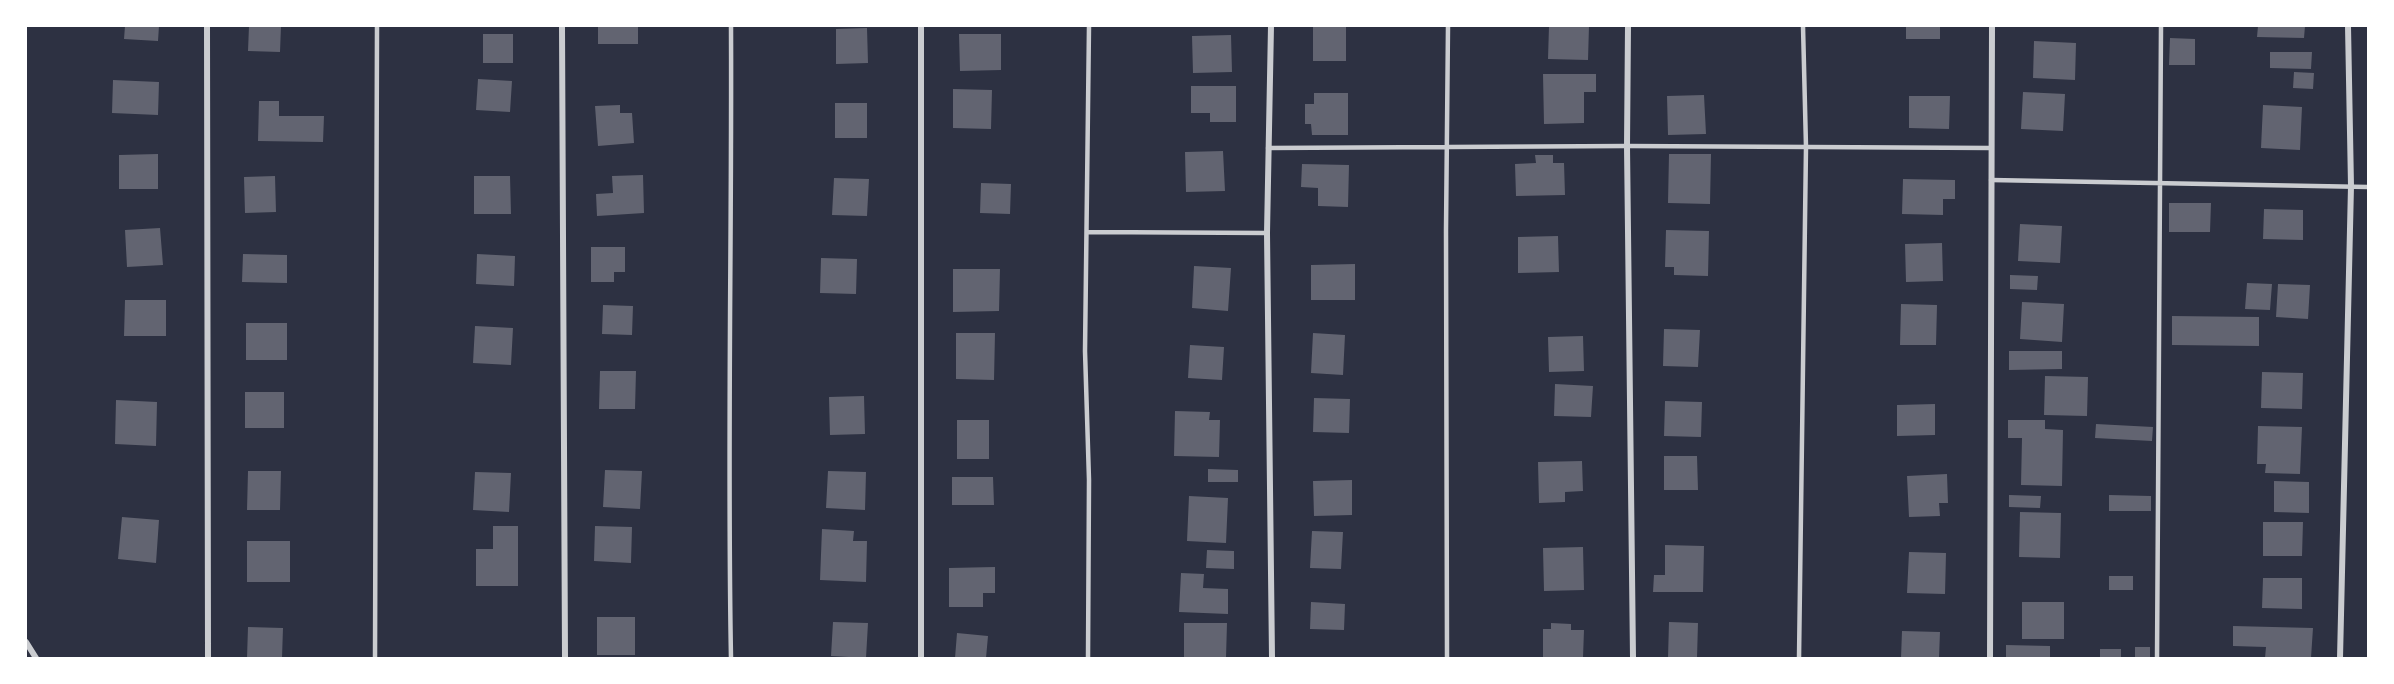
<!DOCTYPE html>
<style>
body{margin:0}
#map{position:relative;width:2394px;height:684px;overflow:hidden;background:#2d3142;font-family:"Roboto Condensed",sans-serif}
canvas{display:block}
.frame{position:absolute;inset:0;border:27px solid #fff;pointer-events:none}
</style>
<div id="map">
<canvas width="2394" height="684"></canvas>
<div class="frame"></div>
</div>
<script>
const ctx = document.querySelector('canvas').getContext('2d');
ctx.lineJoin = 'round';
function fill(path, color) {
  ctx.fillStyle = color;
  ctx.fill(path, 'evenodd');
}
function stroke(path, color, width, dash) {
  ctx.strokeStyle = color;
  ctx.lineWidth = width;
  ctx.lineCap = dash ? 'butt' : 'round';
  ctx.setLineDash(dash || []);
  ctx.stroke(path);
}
const building = new Path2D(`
 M125,26H159L158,41L124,39Z
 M249,26H281L280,52L248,51Z
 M598,26H638V44H598Z
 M1313,26H1346V61H1313Z
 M1549,26H1589L1588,60L1548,59Z
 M1906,26H1940V39H1906Z
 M2258,26H2305L2304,38L2257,37Z
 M867,28L868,63L836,64V29Z
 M483,34H513V63H483Z
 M959,34H1001V70L960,71Z
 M1231,35L1232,72L1193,73L1192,36Z
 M2170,38L2195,39V65H2169Z
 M2034,41L2076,43L2075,80L2033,78Z
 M2270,52H2312L2311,69L2270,68Z
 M2294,72L2314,73L2313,89L2293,88Z
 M1543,74H1596V92H1584V123L1544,124Z
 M478,79L512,81L510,112L476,110Z
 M113,80L159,82L158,115L112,113Z
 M1191,86H1236V122H1210V113H1191Z
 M953,89L992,90L991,129L953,128Z
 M2023,92L2065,94L2063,131L2021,129Z
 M1314,93H1348V135H1312L1311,124H1305V104H1314Z
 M1704,95L1706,134L1668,135L1667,96Z
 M1909,96H1950L1949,129L1909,128Z
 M259,101H279V116H324L323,142L258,141Z
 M835,103H867V138H835Z
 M620,105V113H632L634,143L598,146L595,106Z
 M2263,105L2302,107L2300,150L2261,148Z
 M1223,151L1225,191L1186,192L1185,152Z
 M158,154V189H119V155Z
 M1669,154H1711L1710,204L1668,203Z
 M1535,155H1553V163H1564L1565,195L1516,196L1515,164L1536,163Z
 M1302,164L1349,165L1348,207L1318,206V188L1301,187Z
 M643,175L644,213L597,216L596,194L613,193L612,176Z
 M275,176L276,212L245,213L244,177Z
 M474,176H510L511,214H474Z
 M834,178L869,179L867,216L832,215Z
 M1903,179L1955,180V199H1943V215L1902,214Z
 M981,183L1011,184L1010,214L980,213Z
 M2169,203H2211L2210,232H2169Z
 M2264,209L2303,210V240L2263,239Z
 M2020,224L2062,226L2060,263L2018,261Z
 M160,228L163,265L127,267L125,230Z
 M1666,230L1709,231L1708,276L1674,275V267H1665Z
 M1558,236L1559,272L1518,273V237Z
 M1942,243L1943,281L1906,282L1905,244Z
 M591,247H625V272H614V282H591Z
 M243,254L287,255V283L242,282Z
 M477,254L515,256L514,286L476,284Z
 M821,258L857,259L856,294L820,293Z
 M1355,264V300H1311V265Z
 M1194,266L1231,268L1228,311L1192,308Z
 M953,269H1000L999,311L953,312Z
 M2010,275L2038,276L2037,290L2010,289Z
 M2247,283L2272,284L2270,310L2245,309Z
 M2278,284L2310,285L2308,319L2276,317Z
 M125,300H166V336H124Z
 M2022,302L2064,304L2062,342L2020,339Z
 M1901,304L1937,305L1936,345H1900Z
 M603,305L633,306L632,335L602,334Z
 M2172,316L2259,317V346L2172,345Z
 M246,323H287V360H246Z
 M475,326L513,328L511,365L473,363Z
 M1664,329L1700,330L1698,367L1663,366Z
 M956,333H995L994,380L956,379Z
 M1313,333L1345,335L1343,375L1311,373Z
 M1583,336L1584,371L1549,372L1548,337Z
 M1190,345L1224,347L1222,380L1188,378Z
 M2009,351H2062V369L2009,370Z
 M600,371H636L635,409H599Z
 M2262,372L2303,373L2302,409L2261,408Z
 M2045,376L2088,377L2087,416L2044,415Z
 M1555,384L1593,386L1591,417L1554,416Z
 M245,392H284V428H245Z
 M864,396L865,434L830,435L829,397Z
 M1314,398L1350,399L1349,433L1313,432Z
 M116,400L157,402L156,446L115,444Z
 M1665,401L1702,402L1701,437L1664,436Z
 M1935,404V435L1897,436V405Z
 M1175,411L1210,412L1209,420H1220L1219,457L1174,456Z
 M957,420H989V459H957Z
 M2008,420H2045V429L2063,430L2062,486L2021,485L2022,438H2008Z
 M2096,424L2153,427L2152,441L2095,438Z
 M2258,426L2302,427L2300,474L2265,473L2266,464H2257Z
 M1664,456H1697L1698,490H1664Z
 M1582,461L1583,491L1565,492V502L1539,503L1538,462Z
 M1208,469L1238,470V482H1208Z
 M605,470L642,471L640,509L603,507Z
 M248,471H281L280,510H247Z
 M828,471L866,472L865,510L826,508Z
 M475,472L511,473L509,512L473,510Z
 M1947,474L1948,503H1939L1940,516L1909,517L1907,476Z
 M952,477H993L994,505H952Z
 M1352,480V515L1314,516L1313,481Z
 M2274,481L2309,482V513L2274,512Z
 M2009,495L2041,496L2040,508L2009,507Z
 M2109,495L2151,496V511H2109Z
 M1189,496L1228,498L1226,543L1187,541Z
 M2020,512L2061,513L2060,558L2019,557Z
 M122,517L159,520L156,563L118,559Z
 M2263,522H2303L2302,556H2263Z
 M493,526H518V586H476V549H493Z
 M595,526L632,527L631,563L594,561Z
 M822,529L854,531L853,541H867L866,582L820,580Z
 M1312,531L1343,532L1341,569L1310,568Z
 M247,541H290V582H247Z
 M1665,545L1704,546L1703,592H1653L1654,575H1665Z
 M1583,547L1584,590L1544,591L1543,548Z
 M1207,550L1234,551V569L1206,568Z
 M1909,552L1946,553L1945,594L1907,593Z
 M995,567V593H983V607H949V568Z
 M1181,573L1204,574L1203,588L1228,589V614L1179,612Z
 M2109,576H2133V590H2109Z
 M2263,578H2302V609L2262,608Z
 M1311,602L1345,604L1344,630L1310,629Z
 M2022,602H2064V639H2022Z
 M597,617H635V655H597Z
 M833,622L868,623L866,658L831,656Z
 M1669,622L1698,623L1697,658H1668Z
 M1184,623H1227L1226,658H1184Z
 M1551,623L1571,624V630H1584L1583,658H1543V629H1551Z
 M2233,626L2313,628L2311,658H2265L2266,647L2233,646Z
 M248,627L283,628L282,658H247Z
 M1902,631L1940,632L1939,658H1901Z
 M957,633L988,636L986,658H955Z
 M2006,645L2050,646V658H2006Z
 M2135,647H2150V658H2135Z
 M2100,649H2121V658H2100Z`);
const service = new Path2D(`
 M1268,148L1627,146L1991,148
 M1991,180L2368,187
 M1087,232L1267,233
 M375,658L377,26
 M731,658C727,448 732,237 731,26
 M1088,658L1089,480L1085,351L1089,26
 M1447,658L1446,230L1448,26
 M1799,658L1806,147L1803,26
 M2157,658L2161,26`);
const minor = new Path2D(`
 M207,26L208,658
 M562,26L565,658
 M921,26V658
 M1271,26L1267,233L1272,658
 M1628,26L1627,146L1633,658
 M26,642L36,658
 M1990,658L1992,26
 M2340,658L2351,186L2348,26`);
fill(building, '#626471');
stroke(service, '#caccd0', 4.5);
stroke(minor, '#caccd0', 6);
</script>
